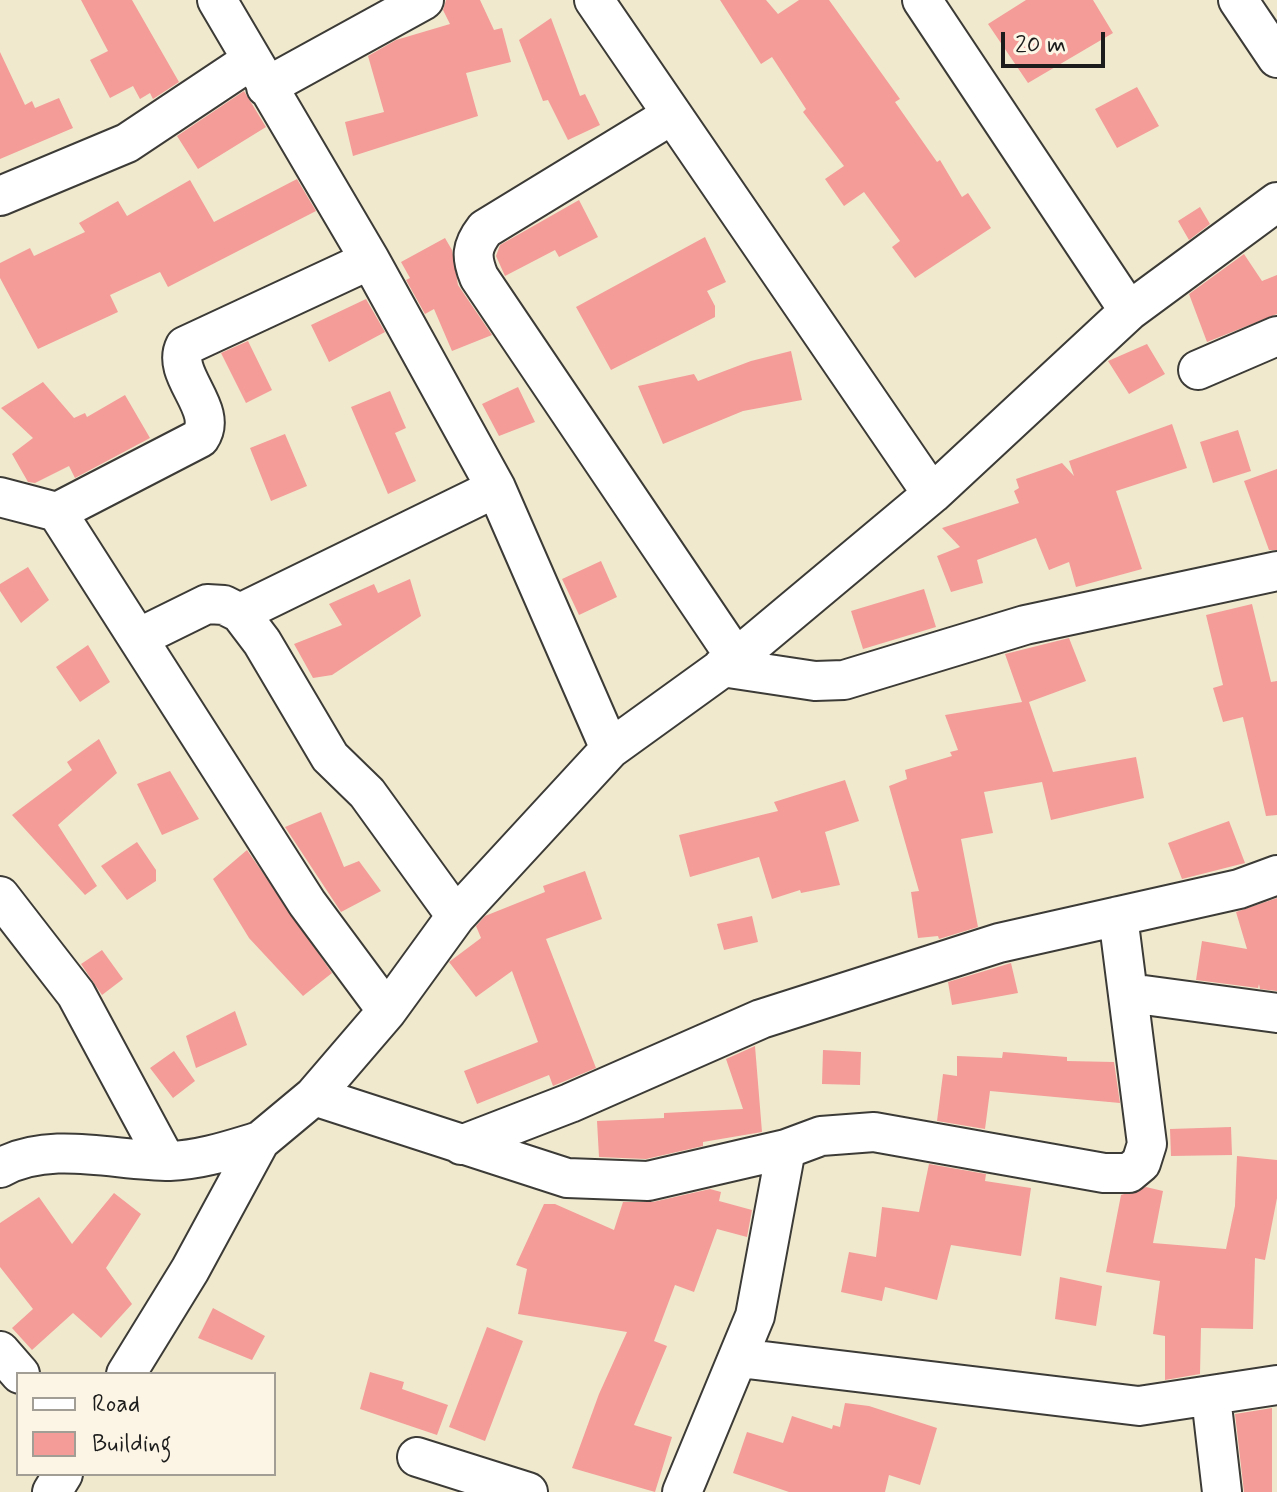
<!DOCTYPE html>
<style>
body{margin:0}
#map{position:relative;width:1277px;height:1492px;overflow:hidden;background:#f0e9ce;font-family:Mynerve,sans-serif}
canvas{display:block}
.legend{position:absolute;left:16px;top:1372px;width:260px;height:104px;box-sizing:border-box;background:#fcf5e5;border:2px solid #a29e95;margin:0;padding:10px 14px;list-style:none;font-size:24px;color:#1c1c1c}
.legend li{display:flex;align-items:center;gap:16px;height:40px}
.legend b{width:40px;border:2px solid #a29e95}
.scale{position:absolute;left:1001px;top:32px;width:104px;height:36px;box-sizing:border-box;border:4px solid #1c1c1c;border-top:0;padding-left:10px;font-size:24px;line-height:28px;white-space:nowrap;color:#1c1c1c;-webkit-text-stroke:6px #fcf5e5;paint-order:stroke}
</style>
<div id="map">
<canvas width="1277" height="1492"></canvas>
<ul class="legend">
<li><b style="height:10px;background:#fff"></b>Road</li>
<li><b style="height:22px;background:#f39c98"></b>Building</li>
</ul>
<div class="scale">20 m</div>
</div>
<script>
const ctx = document.querySelector('canvas').getContext('2d');
ctx.lineJoin = 'round';
function fill(path, color) {
  ctx.fillStyle = color;
  ctx.fill(path, 'evenodd');
}
function stroke(path, color, width, dash) {
  ctx.strokeStyle = color;
  ctx.lineWidth = width;
  ctx.lineCap = dash ? 'butt' : 'round';
  ctx.setLineDash(dash || []);
  ctx.stroke(path);
}
const building = new Path2D(`
 M81,0H132L179,82L153,99L150,93L140,99L133,86L110,98L90,60L108,51Z
 M446,0H480L494,30L502,28L511,62L466,73L478,116L353,156L345,122L384,112L368,56L396,40L450,24L443,10Z
 M720,0H766L778,14L799,0H829L900,99L895,102L937,162L940,160L962,197L968,193L991,228L915,278L892,247L900,241L864,192L844,206L825,179L844,166L803,112L806,109L772,57L761,64Z
 M1026,0H1093L1113,33L1028,83L988,24Z
 M551,18L580,96L585,94L600,125L568,140L548,100L543,101L519,40Z
 M0,52L25,105L32,101L35,108L59,98L73,128L0,159Z
 M1137,87L1159,126L1117,148L1095,109Z
 M244,91L266,127L198,169L177,136Z
 M297,179L316,211L168,287L160,272L110,295L118,312L38,349L0,278V263L30,248L34,256L85,232L79,223L118,201L127,216L190,180L214,222Z
 M579,200L598,237L559,257L555,250L505,276L496,256L500,245Z
 M1200,207L1210,224L1189,240L1178,221Z
 M705,237L726,282L707,291L715,306V317L611,370L576,307Z
 M445,238L452,250L458,285L492,335L452,351L434,309L425,314L406,280L410,278L401,262Z
 M1244,254L1262,281L1277,275V314L1207,342L1189,294Z
 M366,299L385,332L329,362L311,325Z
 M248,341L272,390L246,403L221,353Z
 M1147,344L1165,374L1129,394L1108,361Z
 M791,351L802,400L743,411L663,444L638,386L694,374L698,381L751,361Z
 M43,382L74,418L85,413L87,417L125,395L150,438L75,478L69,466L35,483L28,482L12,454L33,438L1,408Z
 M518,387L535,422L499,436L482,404Z
 M390,391L406,428L395,433L416,481L388,494L351,407Z
 M1172,424L1187,468L1116,491L1142,569L1076,587L1069,562L1049,570L1036,538L977,560L983,583L951,592L937,556L960,547L942,528L1019,503L1014,491L1019,488L1016,479L1062,463L1074,476L1069,461Z
 M1238,430L1251,471L1213,483L1200,442Z
 M285,434L307,486L271,501L250,448Z
 M1277,469V550H1269L1244,481Z
 M601,561L617,597L579,615L562,579Z
 M28,567L49,600L21,623L0,591V584Z
 M410,579L421,616L332,675L313,678L294,644L342,625L329,604L374,584L378,593Z
 M924,589L936,627L863,649L851,611Z
 M1252,604L1271,682L1277,681V815L1266,816L1243,717L1223,722L1213,688L1223,685L1206,615Z
 M1069,638L1086,681L1029,702L1053,772L1136,757L1144,798L1051,820L1042,782L984,792L993,833L961,839L978,927L939,939L938,936L918,938L911,892L919,891L889,786L907,779L905,770L952,756L950,752L958,750L945,715L1022,702L1005,654Z
 M88,645L110,682L80,702L56,667Z
 M99,739L117,773L58,825L97,886L85,895L12,815L72,770L67,762Z
 M170,771L199,819L162,835L137,784Z
 M845,780L859,821L825,832L840,885L801,893L800,890L772,899L759,857L690,877L679,835L778,811L774,802Z
 M321,812L344,867L359,861L381,891L341,912L285,827Z
 M1229,821L1245,863L1182,879L1168,843Z
 M137,842L156,870V881L127,900L101,866Z
 M247,850L332,973L303,996L249,938L213,879Z
 M585,871L602,919L546,939L596,1068L553,1086L549,1075L477,1104L464,1071L538,1042L512,971L476,997L449,962L481,938L476,926L485,916L545,892L543,886Z
 M1277,898V991L1260,989L1259,984L1258,988L1196,980L1202,941L1247,949L1236,912Z
 M752,916L758,942L724,950L717,924Z
 M102,950L123,979L102,995L81,964Z
 M1011,963L1018,993L952,1005L948,982Z
 M235,1011L247,1045L196,1068L186,1036Z
 M755,1046L762,1132L703,1142V1146L646,1159L599,1157L597,1121L664,1118V1113L743,1109L726,1059Z
 M823,1050L861,1052L860,1085L822,1084Z
 M174,1051L195,1081L173,1098L150,1068Z
 M1003,1052L1067,1057V1061L1114,1062L1120,1103L990,1091L985,1129L937,1121L943,1074L957,1076V1056L1002,1058Z
 M1231,1127L1232,1155L1171,1156L1170,1129Z
 M1237,1156L1277,1160V1198L1265,1260L1255,1258L1253,1329L1201,1328L1200,1374L1165,1380V1336L1153,1334L1160,1281L1106,1272L1121,1195L1146,1187L1163,1191L1153,1243L1226,1249L1235,1206Z
 M929,1164L986,1174L985,1181L1031,1188L1021,1256L951,1245L937,1300L885,1287L882,1301L841,1292L849,1252L876,1257L882,1207L919,1212Z
 M710,1189L721,1192L719,1201L752,1210L747,1237L717,1229L694,1292L675,1285L654,1341L667,1346L634,1425L672,1437L655,1492L572,1468L599,1394L627,1332L518,1314L527,1269L516,1265L544,1204H555L614,1230L623,1202H653Z
 M114,1193L141,1214L106,1268L132,1304L101,1338L73,1313L32,1350L12,1328L33,1309L0,1267V1223L39,1197L72,1244Z
 M1060,1277L1102,1286L1096,1326L1055,1319Z
 M213,1308L265,1336L252,1360L198,1338Z
 M487,1327L523,1341L485,1441L449,1427Z
 M370,1372L404,1382L402,1389L448,1405L437,1435L360,1409Z
 M845,1403L869,1406L937,1428L920,1485L889,1475L885,1492H789L733,1473L747,1432L783,1443L792,1416L832,1429L833,1425L840,1427Z
 M1272,1408V1492H1244L1235,1414Z`);
const minor = new Path2D(`
 M217,0L370,260L496,488L610,749
 M594,0L932,494
 M922,0L1129,311
 M1238,0L1277,58
 M266,87L424,0
 M670,116L485,229C471,247 471,257 479,277L736,658
 M0,196L127,143L250,61
 M1198,370L1277,336
 M0,497L57,512L307,903L387,1011
 M57,512L200,438C220,409 170,375 185,346L370,260
 M240,613L496,488
 M138,638L207,604L224,605L240,613L262,642L330,757L367,793L456,916
 M722,667L815,681L844,680L1025,625L1277,571
 M0,896L76,994L166,1161
 M1129,993L1277,1013
 M314,1096L567,1178L648,1181L786,1149L821,1136L874,1132L1104,1173H1129L1141,1163L1147,1144L1118,916
 M461,1145L570,1103L761,1019L999,943L1239,889L1277,875
 M0,1168C51,1140 115,1161 170,1161C201,1160 230,1150 260,1141
 M0,1351L20,1374
 M739,1358L1139,1406L1277,1385
 M126,1374L190,1270L260,1141L314,1096L387,1011L456,916L610,749L736,658L932,494L1129,311L1277,202
 M1211,1397L1222,1492
 M417,1457L528,1492
 M52,1492L63,1474
 M682,1492L755,1316L786,1149`);
fill(building, '#f39c98');
stroke(minor, '#3c3b37', 42);
stroke(minor, '#fff', 38);
</script>
